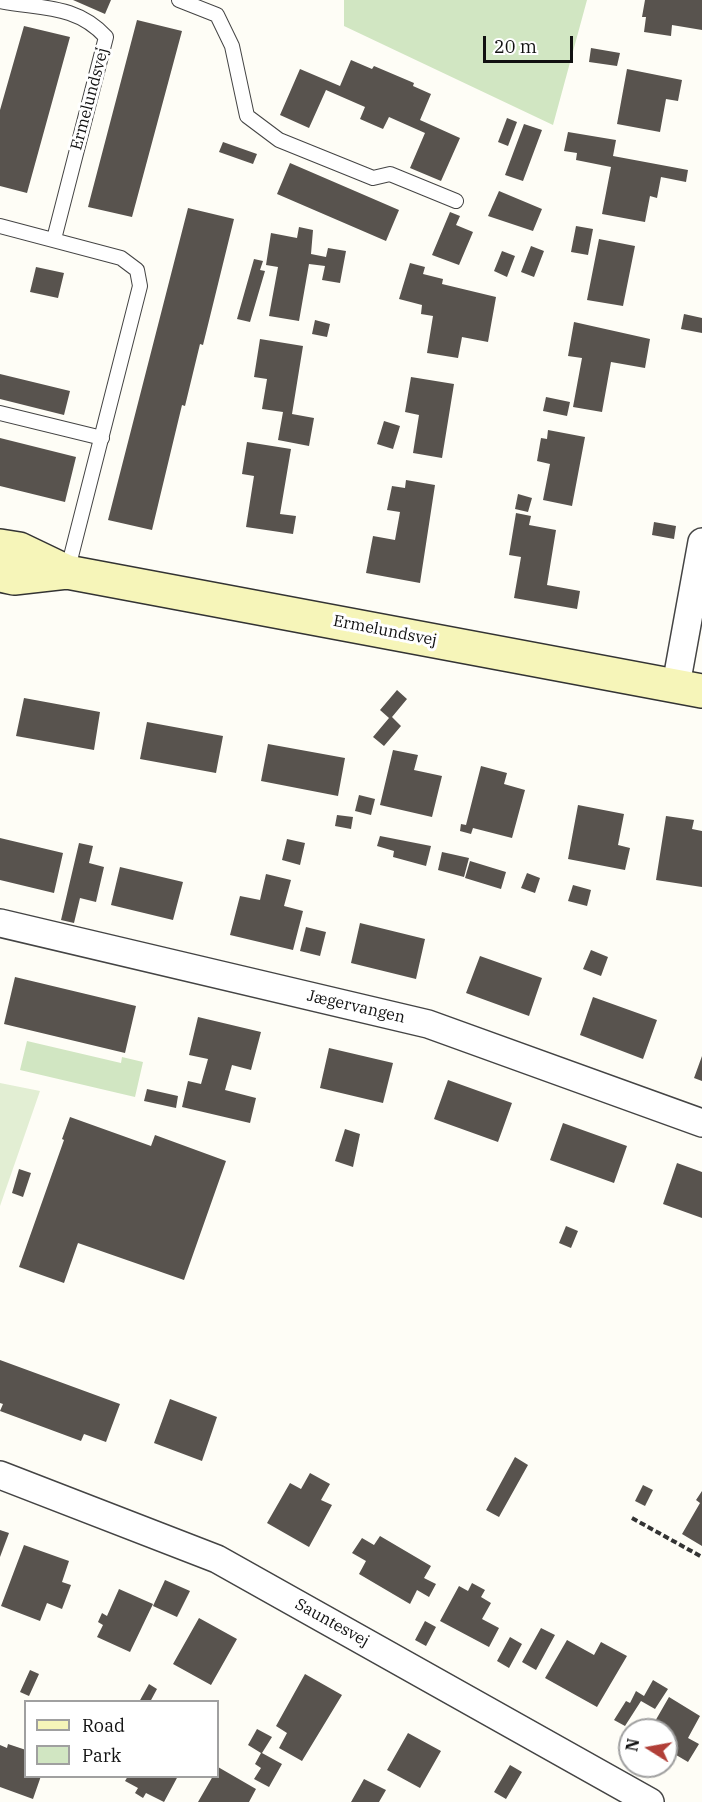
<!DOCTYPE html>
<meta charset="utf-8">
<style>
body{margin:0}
#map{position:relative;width:702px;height:1802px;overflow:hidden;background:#fefdf6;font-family:"IBM Plex Serif",serif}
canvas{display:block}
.legend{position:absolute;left:24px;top:1700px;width:195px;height:78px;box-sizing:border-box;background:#fff;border:2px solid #a0a0a0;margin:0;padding:8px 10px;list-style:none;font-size:18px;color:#111}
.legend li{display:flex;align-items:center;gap:12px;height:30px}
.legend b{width:30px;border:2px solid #a0a0a0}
.north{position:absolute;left:618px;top:1718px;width:60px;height:60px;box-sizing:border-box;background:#fff;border:2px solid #a0a0a0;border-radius:50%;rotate:281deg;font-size:16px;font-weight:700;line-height:24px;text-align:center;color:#111}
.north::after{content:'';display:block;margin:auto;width:21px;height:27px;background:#b13f38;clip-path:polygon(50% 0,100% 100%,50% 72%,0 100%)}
.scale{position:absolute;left:483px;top:36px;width:90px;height:27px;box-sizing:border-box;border:3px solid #111;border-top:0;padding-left:8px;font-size:18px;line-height:21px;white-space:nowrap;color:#111;-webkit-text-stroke:4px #fff;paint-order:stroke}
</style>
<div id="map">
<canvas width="702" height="1802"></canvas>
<ul class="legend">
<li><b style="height:8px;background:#f6f5b9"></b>Road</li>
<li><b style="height:16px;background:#d1e6c2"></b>Park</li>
</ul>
<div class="north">N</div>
<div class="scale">20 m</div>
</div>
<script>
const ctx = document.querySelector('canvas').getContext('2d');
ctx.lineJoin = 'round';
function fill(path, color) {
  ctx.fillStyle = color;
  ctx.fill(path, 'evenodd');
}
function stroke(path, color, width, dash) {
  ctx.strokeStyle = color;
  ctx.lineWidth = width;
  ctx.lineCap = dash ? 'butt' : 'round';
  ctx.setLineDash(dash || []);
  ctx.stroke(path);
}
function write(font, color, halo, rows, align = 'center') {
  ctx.font = font + ' "IBM Plex Serif",serif';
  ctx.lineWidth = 6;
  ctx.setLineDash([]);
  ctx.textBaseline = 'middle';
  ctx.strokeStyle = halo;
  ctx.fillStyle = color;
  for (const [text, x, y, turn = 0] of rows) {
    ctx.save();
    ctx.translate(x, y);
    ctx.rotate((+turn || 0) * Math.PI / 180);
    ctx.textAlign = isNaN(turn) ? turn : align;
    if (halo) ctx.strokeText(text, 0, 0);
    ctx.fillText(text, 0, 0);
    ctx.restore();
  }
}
const green = new Path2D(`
 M344,0H587L553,125L344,26Z
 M27,1041L121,1063L122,1057L143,1062L135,1097L20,1070Z`);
const pitch = new Path2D(`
 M0,1083L40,1091L0,1206Z`);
const building = new Path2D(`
 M73,0H111L105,14Z
 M645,0H702V30L672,25L671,36L644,32L646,17H642Z
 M137,20L182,31L132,217L88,207Z
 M24,26L70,37L27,193L0,186V110Z
 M591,48L620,53L617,66L589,62Z
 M351,60L372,69L374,66L414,83L413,86L431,94L420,120L460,138L441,181L410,168L425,133L389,117L383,129L360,119L365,107L326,90L309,128L280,115L300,69L340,86Z
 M627,69L682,80L678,101L666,99L660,132L617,124Z
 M507,118L517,122L508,146L498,142Z
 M524,124L542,130L523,181L505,175Z
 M568,132L616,140L613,156L688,170L686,182L661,177L657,198L650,196L645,222L602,214L611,167L576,160L577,153L564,151Z
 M223,142L257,154L253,164L219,152Z
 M290,163L399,210L386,241L277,194Z
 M499,191L542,209L533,231L488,216Z
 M188,208L234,219L203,345L200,344L185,406L182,405L152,530L108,520Z
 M450,212L460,216L456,225L473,232L459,265L432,255Z
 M576,226L593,229L588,255L571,252Z
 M299,227L313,230L311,254L326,257L328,248L346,251L340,283L322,280L325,266L309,264L299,321L269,316L278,267L266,265L271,233L297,238Z
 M599,239L635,246L623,306L587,300Z
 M531,246L544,251L534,277L521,272Z
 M502,251L515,256L507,277L494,271Z
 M254,259L263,261L260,270L265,271L250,322L237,319Z
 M410,263L425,267L423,274L443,279L442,284L496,297L488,342L462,337L458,358L427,353L433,316L421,314L422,305L399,299Z
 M36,267L64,273L58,298L30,292Z
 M684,314L702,318V333L681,329Z
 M315,320L330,324L327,337L312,334Z
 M574,322L650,339L645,368L611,362L602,412L573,407L582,358L568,356Z
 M260,339L303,346L292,414L314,418L309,446L278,440L283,412L262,409L267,379L254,377Z
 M0,374L70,391L64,415L0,399Z
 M411,377L454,384L442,458L413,453L419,415L405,412Z
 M546,397L570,402L567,416L543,411Z
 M384,421L400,426L393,449L377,444Z
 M548,430L585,437L572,506L543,500L550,464L537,461L541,438L547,439Z
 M0,438L76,457L65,502L0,486Z
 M247,442L291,449L280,514L296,516L293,534L246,527L254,476L242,474Z
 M406,480L435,485L420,583L366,573L373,536L395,540L400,512L387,510L392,486L405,488Z
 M518,494L532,498L528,512L515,509Z
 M516,513L531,516L529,525L556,530L547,585L580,591L577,609L514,598L521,557L509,555Z
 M654,522L676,526L674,539L652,535Z
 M397,690L407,699L392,717L401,726L384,746L373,737L389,718L380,710Z
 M24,698L100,712L94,750L16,736Z
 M147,722L223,736L216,773L140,759Z
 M268,744L345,758L338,796L261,781Z
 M393,750L418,755L414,770L442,776L432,817L380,805Z
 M481,766L507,773L504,784L525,790L512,838L473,828L471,834L460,831L461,824L466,825Z
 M359,795L375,799L371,815L355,811Z
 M578,805L624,814L618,845L630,848L625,870L568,859Z
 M337,815L353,817L351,829L335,826Z
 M666,816L694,820L692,829L702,831V887L656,880Z
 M380,836L431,846L426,866L393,857L394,851L377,846Z
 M0,838L63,853L54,893L0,880Z
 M287,839L305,843L300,865L282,860Z
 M79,843L93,846L89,863L104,867L96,902L80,898L74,923L61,920Z
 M442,852L469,858L464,877L438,870Z
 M470,861L506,872L501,889L465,878Z
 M120,867L183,882L173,920L111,905Z
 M527,873L540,878L535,893L521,888Z
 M266,874L291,880L284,906L303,911L293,950L230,935L240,896L260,900Z
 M573,885L591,890L587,906L568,901Z
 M360,923L425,939L416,979L351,963Z
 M306,927L326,932L320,956L300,951Z
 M591,950L608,957L601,976L583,969Z
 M480,956L542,978L529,1016L466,993Z
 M15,977L136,1006L125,1053L4,1024Z
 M593,997L657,1020L643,1059L580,1035Z
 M198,1017L261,1032L251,1070L232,1065L225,1090L256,1098L250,1123L182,1107L188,1081L201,1084L208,1059L189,1055Z
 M329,1048L393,1063L383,1103L320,1088Z
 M702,1056V1081L694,1078Z
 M448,1080L512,1103L498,1142L434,1119Z
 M147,1089L178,1096L176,1108L144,1101Z
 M70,1117L151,1146L155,1135L226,1161L184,1280L78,1243L64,1283L19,1267L64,1140L62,1139Z
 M563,1123L627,1146L614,1183L550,1160Z
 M345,1129L360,1134L353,1167L335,1161Z
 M677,1163L702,1172V1218L663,1204Z
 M19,1169L31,1173L23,1197L12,1193Z
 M566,1226L578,1231L571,1248L559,1243Z
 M0,1360L120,1404L106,1442L84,1434L81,1441L0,1411L3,1404L0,1403Z
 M170,1399L217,1417L202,1461L154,1443Z
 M515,1457L528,1465L499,1517L486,1510Z
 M310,1473L330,1484L321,1500L332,1505L309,1547L267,1523L290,1483L301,1489Z
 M643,1485L653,1490L645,1506L635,1501Z
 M702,1491V1546L682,1534L700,1503L696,1500Z
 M0,1530L9,1533L0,1557Z
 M380,1536L431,1566L424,1578L436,1584L429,1597L417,1590L410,1604L359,1574L366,1561L352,1553L362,1538L374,1545Z
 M24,1545L69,1561L62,1582L71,1585L62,1609L47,1603L40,1621L1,1606Z
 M165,1580L190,1591L177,1617L153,1606Z
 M472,1583L485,1590L481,1597L491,1603L482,1619L499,1628L489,1647L440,1621L459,1586L468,1591Z
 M119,1589L153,1604L130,1652L97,1637L103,1625L98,1622L102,1613L107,1616Z
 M199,1618L237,1639L211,1685L173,1664Z
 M425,1621L436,1627L426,1646L415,1640Z
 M541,1628L555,1635L536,1670L522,1662Z
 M510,1637L522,1644L509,1668L497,1661Z
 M567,1640L594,1655L601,1642L627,1656L597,1707L545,1678Z
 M30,1670L39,1674L29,1696L20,1692Z
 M305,1674L342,1695L302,1761L279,1748L287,1733L276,1726Z
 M653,1680L668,1689L655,1709L641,1701L625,1726L614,1720L626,1701L630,1703L636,1691L644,1696Z
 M149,1684L157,1689L150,1702H139Z
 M669,1697L700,1716L688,1738L699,1744L688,1762L666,1749V1730H650Z
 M257,1729L272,1737L262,1753L282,1764L269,1787L254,1779L261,1768L255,1764L261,1753L248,1745Z
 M408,1733L441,1751L420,1788L387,1770Z
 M8,1744L26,1750V1776H41L33,1799L0,1787V1745L7,1748Z
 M510,1765L522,1772L506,1799L494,1792Z
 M218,1767L256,1789L249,1802H198L213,1776H218Z
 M128,1776H178L164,1802L146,1793L143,1798L135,1793L138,1788L125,1781Z
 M364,1779L386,1790L379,1802H351Z`);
const path = new Path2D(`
 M632,1518L702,1557`);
const lane = new Path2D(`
 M179,0L217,15L232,46L247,116L279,140L373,178L390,174L456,201
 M0,1C40,9 76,4 106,37L54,239
 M0,226L121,258L137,270L140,286L67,572
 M0,413L102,438`);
const street = new Path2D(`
 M676,685L702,542
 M0,923L428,1024L702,1123
 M0,1475L217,1559L650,1802`);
const secondary = new Path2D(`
 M0,546L19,549L67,572L702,691
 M0,575L14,578L67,572`);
const streetNames = [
 ["Ermelundsvej",90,99,-75],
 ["Ermelundsvej",385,631,11],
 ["Jægervangen",356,1007,13],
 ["Sauntesvej",332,1623,29]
];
fill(green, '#d1e6c2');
fill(pitch, '#e2eed3');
fill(building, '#58534e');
stroke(lane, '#444', 16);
stroke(street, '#444', 30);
stroke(secondary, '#333', 36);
stroke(path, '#333', 4, [6, 3]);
stroke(lane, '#fff', 14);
stroke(street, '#fff', 27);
stroke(secondary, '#f6f5b9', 33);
write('16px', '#111', '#fff', streetNames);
</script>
